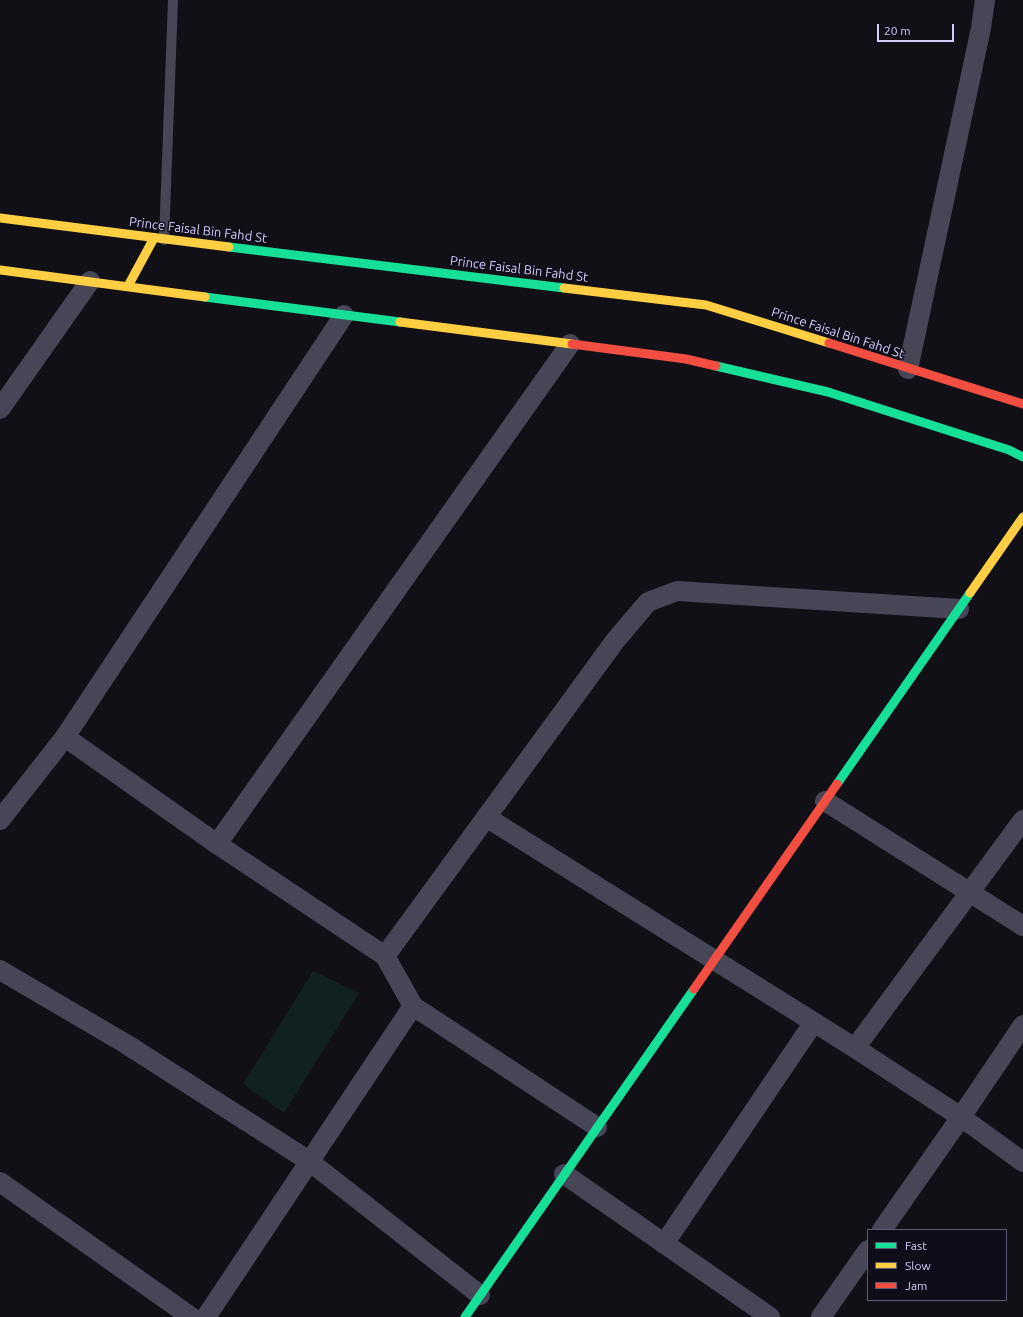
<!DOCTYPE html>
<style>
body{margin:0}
#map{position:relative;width:1023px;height:1317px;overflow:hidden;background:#111017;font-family:Ubuntu,sans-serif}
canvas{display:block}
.legend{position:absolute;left:867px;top:1229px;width:140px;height:72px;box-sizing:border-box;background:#100d1a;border:1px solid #5e5a73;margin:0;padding:5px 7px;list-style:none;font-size:12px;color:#d4cef8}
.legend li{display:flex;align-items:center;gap:8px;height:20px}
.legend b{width:20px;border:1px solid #5e5a73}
.scale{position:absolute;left:877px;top:24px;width:77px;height:18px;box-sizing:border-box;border:2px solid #d4cef8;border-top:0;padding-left:5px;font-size:12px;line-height:14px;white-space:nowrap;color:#d4cef8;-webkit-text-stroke:3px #100d1a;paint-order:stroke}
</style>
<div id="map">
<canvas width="1023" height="1317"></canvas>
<ul class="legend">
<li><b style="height:5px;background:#16e098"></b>Fast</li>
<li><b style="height:5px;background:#ffcf43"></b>Slow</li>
<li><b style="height:5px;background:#f24e42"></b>Jam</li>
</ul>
<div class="scale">20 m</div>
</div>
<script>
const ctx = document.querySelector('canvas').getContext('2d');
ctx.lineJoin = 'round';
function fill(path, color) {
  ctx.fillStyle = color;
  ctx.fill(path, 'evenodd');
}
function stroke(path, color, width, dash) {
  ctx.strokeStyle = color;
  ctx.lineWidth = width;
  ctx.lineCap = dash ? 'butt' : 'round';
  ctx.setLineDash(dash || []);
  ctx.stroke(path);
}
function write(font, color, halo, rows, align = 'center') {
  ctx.font = font + ' Ubuntu,sans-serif';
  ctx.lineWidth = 3;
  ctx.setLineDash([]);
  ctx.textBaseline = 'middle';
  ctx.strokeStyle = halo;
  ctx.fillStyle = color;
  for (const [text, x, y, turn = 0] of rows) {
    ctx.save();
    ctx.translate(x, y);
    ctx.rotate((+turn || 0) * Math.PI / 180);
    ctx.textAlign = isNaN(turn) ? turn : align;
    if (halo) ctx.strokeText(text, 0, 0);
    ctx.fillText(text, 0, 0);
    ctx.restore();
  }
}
const green = new Path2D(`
 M313,971L359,993L284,1113L243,1084Z`);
const lane = new Path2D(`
 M164,240L173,0`);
const street = new Path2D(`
 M908,369L981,28L985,0
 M0,409L90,281
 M65,737L217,844L570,344
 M825,801L1023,926
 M486,817L855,1048L961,1117L1023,1162
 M0,820L65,737L344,315
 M217,844L385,956L615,641L648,602L677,591L959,609
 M385,956L413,1006L597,1127
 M0,970L126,1044L309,1161L480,1295
 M855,1048L1023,820
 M564,1174L770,1317
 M0,1182L191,1317
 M882,1230L961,1117L1023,1025
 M664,1244L814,1022
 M206,1317L413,1006
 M821,1317L868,1250`);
const fast = new Path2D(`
 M229,247L564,288
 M205,297L400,322
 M716,366L828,392L1009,450L1023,457
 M837,784L970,593
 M465,1317L694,989`);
const slow = new Path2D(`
 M0,218L229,247
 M0,270L205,297
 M128,286L154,238
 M564,288L706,305L829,343
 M400,322L572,344
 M970,593L1023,517`);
const jam = new Path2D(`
 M829,343L1023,404
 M572,344L686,359L716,366
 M694,989L837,784`);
const streetNames = [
 ["Prince Faisal Bin Fahd St",198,230,7],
 ["Prince Faisal Bin Fahd St",519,269,7],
 ["Prince Faisal Bin Fahd St",838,333,18]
];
fill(green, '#112021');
stroke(lane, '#474657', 10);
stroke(street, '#474657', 20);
stroke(fast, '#16e098', 9);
stroke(slow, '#ffcf43', 9);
stroke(jam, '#f24e42', 9);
write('13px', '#d4cef8', '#100d1a', streetNames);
</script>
